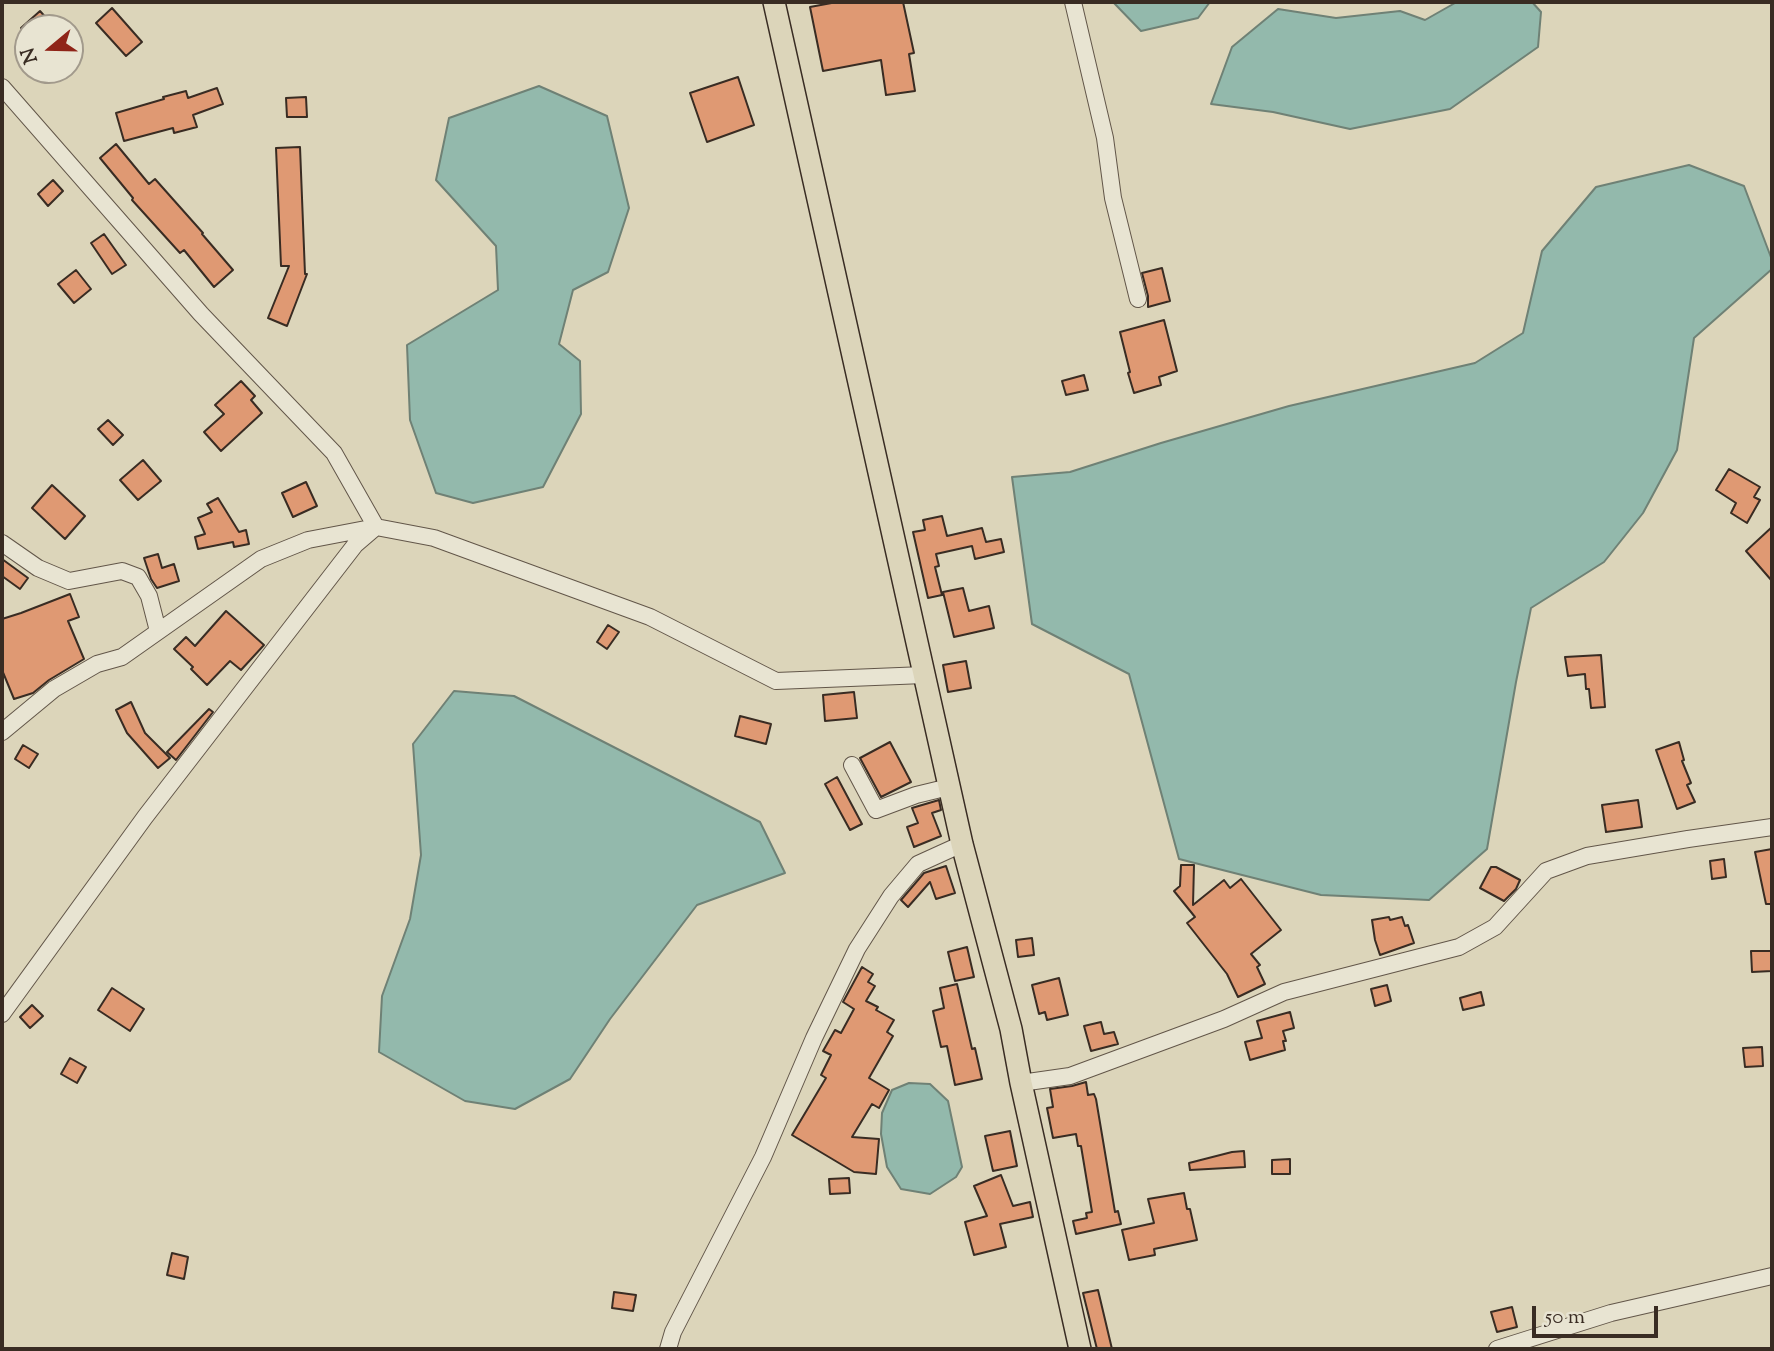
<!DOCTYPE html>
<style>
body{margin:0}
#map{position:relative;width:1774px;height:1351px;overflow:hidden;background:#dcd5ba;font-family:"Sorts Mill Goudy",serif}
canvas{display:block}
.frame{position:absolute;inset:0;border:4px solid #392c23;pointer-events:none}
.north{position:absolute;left:14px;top:14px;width:70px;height:70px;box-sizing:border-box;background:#e8e4d2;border:2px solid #a29a8c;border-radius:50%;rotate:251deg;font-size:19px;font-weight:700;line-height:28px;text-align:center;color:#392c23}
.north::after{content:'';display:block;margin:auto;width:24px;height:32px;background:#8f2418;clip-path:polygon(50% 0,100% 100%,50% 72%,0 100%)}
.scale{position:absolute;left:1532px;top:1306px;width:126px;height:32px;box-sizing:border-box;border:4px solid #392c23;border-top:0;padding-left:9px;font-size:21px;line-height:24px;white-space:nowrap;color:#392c23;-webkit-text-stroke:5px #e8e4d2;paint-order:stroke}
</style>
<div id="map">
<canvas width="1774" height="1351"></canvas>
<div class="frame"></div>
<div class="north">N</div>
<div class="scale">50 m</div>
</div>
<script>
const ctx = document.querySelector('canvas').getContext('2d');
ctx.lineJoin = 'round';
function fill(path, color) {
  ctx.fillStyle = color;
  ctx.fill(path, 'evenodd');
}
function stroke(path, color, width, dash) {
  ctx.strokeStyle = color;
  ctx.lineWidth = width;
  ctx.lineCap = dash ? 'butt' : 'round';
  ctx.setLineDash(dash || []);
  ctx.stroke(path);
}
const water = new Path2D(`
 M1113,2H1210L1198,18L1141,31Z
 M1461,2H1532L1541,12L1538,47L1450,109L1350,129L1273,112L1211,104L1232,47L1278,9L1336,18L1400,11L1425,20L1455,3Z
 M539,86L607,116L629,208L608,272L573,290L559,344L580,361L581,414L543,487L473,503L436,493L410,420L407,345L498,290L496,246L436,180L449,118Z
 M1689,165L1744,186L1772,260V269L1694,338L1677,450L1643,513L1604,562L1531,608L1516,682L1487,849L1429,900L1321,895L1179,859L1129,674L1032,624L1012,477L1070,472L1161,443L1289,406L1475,363L1523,333L1542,251L1596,187Z
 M454,691L514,696L760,822L785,873L697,905L610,1019L570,1079L515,1109L465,1101L379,1052L382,996L410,919L421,855L413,744Z
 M909,1083L930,1084L948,1101L962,1167L956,1177L930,1194L901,1189L887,1167L881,1134L882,1113L892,1090Z`);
const building = new Path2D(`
 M837,2H903L914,53L909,54L915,91L886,95L881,60L823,71L810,7Z
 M112,8L142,42L126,56L96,23Z
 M40,11L55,28H21Z
 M738,77L754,125L707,142L690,93Z
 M217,88L223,104L193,115L197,127L174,133L173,128L124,141L116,113L164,99L163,97L186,91L188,98Z
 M306,97L307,117H287L286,98Z
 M116,144L149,184L155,179L203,233L202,234L233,270L214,287L184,250L180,253L132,200L133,198L100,158Z
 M300,147L305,274H307L287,326L268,318L289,266H281L276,148Z
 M53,180L63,191L48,206L38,194Z
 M104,234L126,265L112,274L91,243Z
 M1162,268L1170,301L1148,307V296L1142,273Z
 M76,270L91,289L74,303L58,284Z
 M1164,320L1177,371L1159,377L1161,385L1134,393L1128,373L1130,372L1120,332Z
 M1084,375L1088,390L1066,395L1062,381Z
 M241,381L255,396L251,400L262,413L221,451L204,432L224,414L215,405Z
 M108,420L123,435L113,445L98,429Z
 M143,460L161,481L138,500L120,480Z
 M1729,469L1760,487L1754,497L1760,500L1747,523L1731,513L1736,503L1716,490Z
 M306,482L317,506L293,517L282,493Z
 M52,485L85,516L65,539L32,508Z
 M218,498L239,532L246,530L249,544L234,547L233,542L198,549L195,537L205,534L198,518L212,512L207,504Z
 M942,516L947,536L982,528L986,542L1001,539L1004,552L975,559L972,546L936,554L939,566L935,567L942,595L928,598L913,532L925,530L923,520Z
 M1772,527V581L1746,551Z
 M158,554L162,568L174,564L179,581L157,588L151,579L144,558Z
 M2,559L28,578L20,589L2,576Z
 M963,588L969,611L989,606L994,628L954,637L943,592Z
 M70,594L79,617L68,621L84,659L49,680L33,693L14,699L2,670V619L21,613Z
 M226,611L264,645L241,670L230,661L207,685L191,669L193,667L174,649L186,637L195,646Z
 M608,625L619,632L607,649L597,642Z
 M1601,655L1605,707L1591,708L1589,689H1586L1585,674L1568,676L1565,657Z
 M966,661L971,688L948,692L943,665Z
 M854,692L857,718L825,721L823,695Z
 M131,702L145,733L170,758L158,768L127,733L116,710Z
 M209,709L213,712L176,760L167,752Z
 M740,716L771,724L766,744L735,736Z
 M890,742L911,782L881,797L860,758Z
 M1679,742L1684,760L1682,761L1691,783L1687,785L1695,802L1677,809L1656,750Z
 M23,745L38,754L29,768L15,759Z
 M837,777L862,824L850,830L825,784Z
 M939,800L941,810L932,813L941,836L914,847L907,827L918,823L912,808Z
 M1638,800L1642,827L1606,832L1602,805Z
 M1772,849V904H1766L1755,852Z
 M1724,859L1726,877L1712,879L1710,861Z
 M1181,865H1194L1193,905L1224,880L1230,888L1241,879L1281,930L1251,954L1260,965L1257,967L1265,984L1238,997L1227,974L1187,923L1195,917L1174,891L1180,886Z
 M946,866L955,893L936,899L930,882L908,907L901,900L924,873Z
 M1491,867H1496L1520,880L1516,889L1504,901L1480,888Z
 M1389,917L1390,920L1402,917L1405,926L1408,925L1414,943L1380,955L1375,940L1372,920Z
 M1032,938L1034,955L1018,957L1016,940Z
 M967,947L974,977L955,981L948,952Z
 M1751,951H1772V971L1752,972Z
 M862,967L873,974L868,982L875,986L866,1001L878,1007L876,1010L894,1020L887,1032L893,1036L869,1078L889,1090L879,1108L872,1104L852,1137L879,1139L876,1174L854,1172L792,1135L826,1078L821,1075L831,1055L823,1051L835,1030L841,1033L854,1009L843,1002Z
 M1059,978L1068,1015L1047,1020L1045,1012L1039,1014L1032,985Z
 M957,984L972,1049L975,1048L982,1079L955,1085L947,1046L941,1047L933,1011L944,1008L940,988Z
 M1387,985L1391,1001L1375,1006L1371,989Z
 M112,988L144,1009L130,1031L98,1010Z
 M1481,992L1484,1005L1463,1010L1460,998Z
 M32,1005L43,1016L30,1028L20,1017Z
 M1290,1012L1294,1028L1283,1031L1286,1041H1283L1285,1050L1250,1060L1245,1042L1262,1038L1257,1021Z
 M1101,1022L1104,1034L1114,1032L1118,1044L1091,1051L1084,1026Z
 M1762,1047L1763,1066L1745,1067L1743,1048Z
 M70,1058L86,1067L77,1083L61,1074Z
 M1086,1082L1088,1095L1094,1094L1096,1099L1115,1212L1118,1211L1121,1224L1076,1234L1073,1221L1087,1218L1086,1213L1092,1212L1081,1146H1078L1076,1134L1053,1138L1047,1108L1053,1107L1050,1089L1072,1086Z
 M1010,1131L1017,1166L993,1171L985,1136Z
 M1244,1151L1245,1167L1190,1170L1189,1163L1232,1152Z
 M1290,1159V1174H1272V1160Z
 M1001,1175L1013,1206L1030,1202L1033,1217L1000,1224L1006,1247L974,1255L965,1222L987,1216L974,1186Z
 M849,1178L850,1193L830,1194L829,1179Z
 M1184,1193L1187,1209H1190L1197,1240L1154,1249L1155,1255L1129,1260L1122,1230L1154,1223L1148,1199Z
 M172,1253L188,1257L184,1279L167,1275Z
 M1098,1290L1112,1349H1097L1083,1293Z
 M614,1292L636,1295L633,1311L612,1308Z
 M1512,1307L1517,1327L1497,1332L1491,1312Z`);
const minor = new Path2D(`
 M1073,2L1105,138L1113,198L1138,299
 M2,87L201,314L334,453L376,527L355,545L145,817L2,1014
 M2,543L38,568L69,581L122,571L138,577L149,596L158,631
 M2,732L54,689L97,664L122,657L261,559L308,540L376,527L434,538L650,617L776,681L924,675
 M852,765L876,810L916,795L949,787
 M1021,1083L1070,1076L1224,1019L1284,992L1459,947L1495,927L1546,871L1587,856L1688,839L1772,827
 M668,1349L673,1332L763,1157L814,1038L857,949L891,896L918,864L962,844
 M1497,1349L1611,1313L1772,1276`);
const major = new Path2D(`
 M774,2L962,844L1011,1029L1021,1083L1080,1349`);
fill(water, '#93b9ac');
stroke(water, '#6f8175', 2);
fill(building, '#df9973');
stroke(building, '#392c23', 2);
stroke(minor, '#625649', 18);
stroke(major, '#392c23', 24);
stroke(minor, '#e8e4d2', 16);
stroke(major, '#dcd5ba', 21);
</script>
